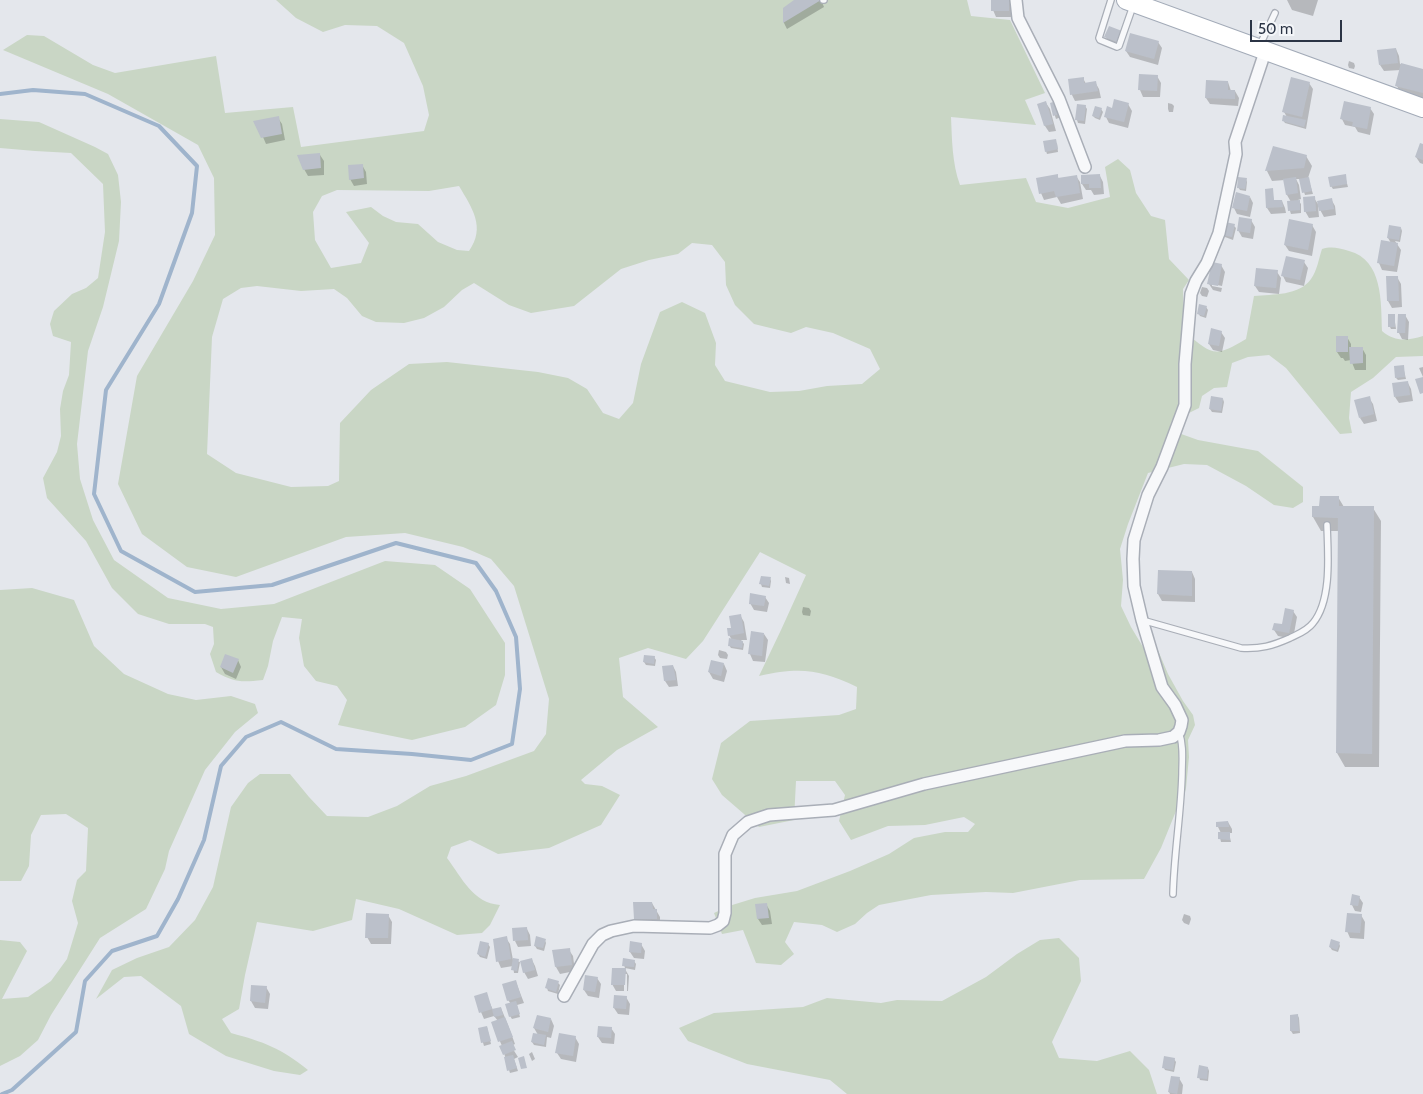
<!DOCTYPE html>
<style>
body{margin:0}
#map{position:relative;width:1423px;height:1094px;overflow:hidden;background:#e4e7ec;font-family:Cabin,sans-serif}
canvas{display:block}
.scale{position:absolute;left:1250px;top:20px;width:92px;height:22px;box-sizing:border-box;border:2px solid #2b3445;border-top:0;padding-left:6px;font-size:15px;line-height:18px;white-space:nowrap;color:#2b3445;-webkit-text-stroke:4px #f4f6f9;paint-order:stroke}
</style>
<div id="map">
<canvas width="1423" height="1094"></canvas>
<div class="scale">50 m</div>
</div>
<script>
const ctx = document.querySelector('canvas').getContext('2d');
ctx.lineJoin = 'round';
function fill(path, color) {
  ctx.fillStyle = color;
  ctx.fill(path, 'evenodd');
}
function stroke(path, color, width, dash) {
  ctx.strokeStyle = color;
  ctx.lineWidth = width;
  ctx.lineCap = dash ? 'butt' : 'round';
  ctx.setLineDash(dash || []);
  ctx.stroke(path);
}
const green = new Path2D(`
 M276,0H967L971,16L1010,20L1045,93L1025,100L1036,125L951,117C952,139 952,163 960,185L1026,178L1036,202L1068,208L1110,197L1105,167L1118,159L1130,170L1136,193L1151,216L1165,220L1169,259L1189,280L1183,289L1184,332C1213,354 1213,359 1246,339L1254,296C1273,294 1299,296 1311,279C1317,271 1319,258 1322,249C1332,246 1338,248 1349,251C1383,260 1381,302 1382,331C1395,342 1407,341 1423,336V356L1396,357L1373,378L1351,392L1349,418L1352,433L1340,434L1286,368L1269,355L1248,357L1232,363L1227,387L1214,388L1202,396L1199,408L1171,422L1170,430L1198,440L1258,451L1303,487V502L1293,508L1274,505L1246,486L1207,465L1184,464L1148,473L1128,524L1120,549L1123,580L1121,606L1131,627L1143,647L1157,648L1168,674L1183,701L1193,715L1195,725L1188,740L1189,757L1186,788L1183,800L1176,811L1161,848L1144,879L1080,880L1013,893L986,892L931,895L879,905L867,913L855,924L837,932L822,925L794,922L785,942L794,954L781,965L756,963L743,930L722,934L714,913L729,906L755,898L797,891L850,871L889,854L914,838L945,832H968L975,824L964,817L925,825L888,826L851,840L839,821L845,795L835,781H796L794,820L759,827L722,795L712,779L721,743L750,721L839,715L856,709L857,687C820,669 799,667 759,676L781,630L806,575L760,552L703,641L686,659L648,648L619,658L623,697L658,727L617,750L581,780L585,784L602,786L620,795L601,825L549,848L498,854L470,840L451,847L447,858C462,878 473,903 500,905L490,925L482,933L457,935L399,909L356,899L352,920L313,931L257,922L245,975L239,1009L222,1019L231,1033C264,1042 281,1048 308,1070L300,1075L274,1071L226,1056L189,1034L181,1006L141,976L124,977L96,999L112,970L137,958L169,947L195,920L213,887L231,807L248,783L260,774H290L309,797L327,816L368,817L397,806L430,786L466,776L534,751L546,734L549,699L514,586L491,559L463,547L405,533L346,537L236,577L187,567L142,534L118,484L137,376L193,281L215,235L214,178L198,145L108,94L3,50L27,35L44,36L93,65L115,73L216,56L225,113L293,107L301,147L424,131L429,115L423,86L404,43L377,26L345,25L323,32L296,18ZM459,186C472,208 486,227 469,251L457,250L438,242L418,224L396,222L383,216L371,207L346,212L369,243L361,263L331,268L315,240L313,212L322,196L337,190L429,191ZM692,243L712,245L725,262L726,285L735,305L754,324L791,333L806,327L833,333L870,349L880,369L862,384L827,386L799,391L770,392L725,381L715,365L716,343L705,313L682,302L660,312L641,364L633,403L619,419L603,413L587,389L568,378L538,372L447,362L409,364L371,390L340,423L339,481L328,486L291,487L236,473L207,454L212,337L223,299L241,288L257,286L301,291L334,289L347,298L362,316L376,322L404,323L424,318L444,307L462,290L474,283L509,305L531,313L574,306L621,269L649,260L678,254Z
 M0,119L39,122L95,147L108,154L118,175L121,202L119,241L103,307L88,351L77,444L80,479L93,520L114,560L168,598L221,609L274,604L385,561L435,565L470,589L505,643V675L496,705L465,727L412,740L338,725L347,700L337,686L316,681L304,666L299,638L302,619L282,617L273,641L268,666L263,680C242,682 235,683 216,672L210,654L214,644L213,627L205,624H169L138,614L112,588L86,541L47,498L43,478L57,452L61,436L60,409L63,391L69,375L71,342L53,336L50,324L54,311L72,294L86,288L98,278L105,232L103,184L71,153L35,151L0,148Z
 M32,588L74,600L94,646L124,674L168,694L196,700L231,696L255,704L258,713L235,732L205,770L169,851L165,869L146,909L100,938L51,1015L38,1040L20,1056L0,1066V940L20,942L27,951L2,999L28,997L51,981L67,959L78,923L72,901L77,880L86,871L88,828L66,814L41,815L31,835L29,866L21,881H0V590Z
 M1059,938L1079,958L1081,981L1052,1042L1059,1058L1097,1061L1130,1051L1149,1070L1157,1094H847L830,1080L747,1064L688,1041L679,1028L714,1013L803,1007L827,998L881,1003L897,1000L942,1001L986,977L1017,954L1040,940Z`);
const shadow = new Path2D(`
 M796,0H821L824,7L787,29L784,23V9Z
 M981,0H1010L1012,4V17H996L993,10V0Z
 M1287,0H1318L1313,16L1292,10Z
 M1121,32L1119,44L1107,40L1106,37Z
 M1158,42L1162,48L1158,65L1130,57L1126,51Z
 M1396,49L1399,56L1400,64L1423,71V98L1400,92L1397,86L1401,70L1384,71L1380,65Z
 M1349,61L1354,63L1355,66L1354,69L1349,68L1348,65Z
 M1157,76L1161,83L1160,97H1143L1140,90Z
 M1083,78L1086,84L1095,82L1099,89L1101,98L1075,101L1072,95L1069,80Z
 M1228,82L1231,91H1235L1239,98L1238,106L1210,104L1206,98Z
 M1309,83L1313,89L1306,129L1285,123L1283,120L1287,117L1284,112Z
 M1046,103L1050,109L1056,131L1049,132L1045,126L1039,105Z
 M1168,103L1172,104L1174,106L1173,112H1169L1168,109Z
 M1051,104L1064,116L1056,119Z
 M1128,104L1132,111L1128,128L1109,123L1106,117L1112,109Z
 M1078,105L1085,106L1087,109L1085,124L1078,123L1077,120Z
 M1370,108L1374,114L1370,135L1358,132L1355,127L1345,125L1342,119Z
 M1101,109L1103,112L1100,120L1095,118L1093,116Z
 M278,118L282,124L285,140L266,144L263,137Z
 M1057,143L1058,152L1047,154L1046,151Z
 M1423,145V164L1420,163L1416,157Z
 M1274,147L1306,156L1312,166L1308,178L1313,194L1305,195L1300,179H1296L1299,185L1301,199L1298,200L1301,204V213L1291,214L1290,211L1291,202L1287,195L1285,180L1272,181L1267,171Z
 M320,155L324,161V175L308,176L304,169Z
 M362,165L366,172L367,184L354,186L350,179Z
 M1057,175L1059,179L1076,176L1080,182L1083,199L1061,204L1057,197L1044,200L1041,193Z
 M1100,176L1103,182L1104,194L1094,195L1091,190H1086L1082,184Z
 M1345,176L1348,187L1333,189L1331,186Z
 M1246,179L1247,182L1246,191L1240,190L1238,187Z
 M1272,190L1274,201H1282L1285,208L1286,213L1271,214L1267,208Z
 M1250,197L1253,203L1250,217L1237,214L1234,208Z
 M1314,198L1320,207L1331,199L1335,206L1336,215L1324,217L1318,206L1319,217L1309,218L1305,211Z
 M1251,220L1255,227L1253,239L1242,237L1238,230Z
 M1312,225L1316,232L1312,256L1289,251L1285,245Z
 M1234,226L1236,228L1233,240L1225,237L1223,235Z
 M1401,228L1402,231L1400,242L1395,241L1401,250L1397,272L1382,270L1379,263L1391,243L1388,238Z
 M1304,262L1308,268L1304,286L1286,282L1283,276Z
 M1221,265L1225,272L1222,286L1212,284V286L1222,288L1221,292L1213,290L1209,284Z
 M1277,272L1281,278L1279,294L1259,292L1255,286Z
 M1397,277L1401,284L1402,307L1392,308L1388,301L1387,278Z
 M1202,287L1207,288L1209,291L1207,297L1202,296L1200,293Z
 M1206,307L1208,310L1206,318L1200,316L1198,313Z
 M1394,315L1396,329H1391L1390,327Z
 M1405,315L1409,322L1408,340L1402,339L1399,333Z
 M1221,332L1225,338L1222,352L1213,350L1209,344Z
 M1347,337L1351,344V349L1362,348L1366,355V370H1355L1351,360L1345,361L1343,358H1341L1337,352Z
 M1403,366L1406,379L1398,380L1396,378Z
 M1423,367V377L1419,368Z
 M1408,383L1411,389L1413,401L1399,403L1395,397Z
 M1369,398L1373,404L1377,421L1364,424L1360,418Z
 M1223,399L1224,402L1222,413L1212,412L1210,409Z
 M1338,497L1344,507L1373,508L1381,521L1379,767H1345L1337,753L1339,531H1321L1313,517L1321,507Z
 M1159,571L1192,572L1195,579V602L1162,601L1158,594Z
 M785,577L789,578L790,584L786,583Z
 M770,578L771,581L770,588L762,587L761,584Z
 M765,597L769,603L767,612L754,610L750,603Z
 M803,607L809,608L811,611L810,616L803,615L802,612Z
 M1293,611L1297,617L1293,639L1278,636L1274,630L1283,626Z
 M740,615L744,622L747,640H741L744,644L743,650L731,648L729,645L732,640L729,635Z
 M764,634L768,640L765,662L753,661L750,654Z
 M719,650L726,652L728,655L727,659L720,658L718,655Z
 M654,657L656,660L655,666L646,665L644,662Z
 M238,660L241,667L236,679L225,674L221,667Z
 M724,664L727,671L724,682L713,679L709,672Z
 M673,666L676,672L678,686L669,687L665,681Z
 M1228,822L1232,829V833H1229L1231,842H1221L1219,833H1221L1218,827Z
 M1359,897L1363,903L1361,912L1355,911L1352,905Z
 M635,903H652L660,917V926H639L635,919Z
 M766,904L770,911L772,924L762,925L758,919L756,905Z
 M1184,914L1190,916L1191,919L1189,925L1184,923L1182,920Z
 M388,915L392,922L391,944H371L367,937Z
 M1361,915L1365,922L1364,939L1350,938L1347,931Z
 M527,929L530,935L531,946L518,947L515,941Z
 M506,938L510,944L513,960L520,962L518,973H514L513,966L501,968L498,961Z
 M545,940L546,943L544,951L537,949L535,946Z
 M1339,943L1340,946L1338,952L1332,950L1330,947Z
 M488,944L490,947L487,959L480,957L478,954Z
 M641,944L645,951L644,959L634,958L630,952Z
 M569,950L573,956L575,971L560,974L556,967L553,951Z
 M532,960L535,966L538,976L528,979L524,972Z
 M634,961L636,964L635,970L625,968L624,965Z
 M625,969L629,976L628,991H627V974H624V991H616L612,984Z
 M597,978L601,984L599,998L588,996L584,990Z
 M516,982L524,1003L517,1005L520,1017L512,1019L510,1016L511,1004L508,1000Z
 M558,983L560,985L558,994L548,991L547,988Z
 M266,987L270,994L268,1009L255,1008L251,1001Z
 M486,994L493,1010L501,1008L508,1025L515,1044L511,1046L518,1057L514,1059L518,1071L510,1073L509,1070L502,1046L492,1023L498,1021L494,1016L484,1019L481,1012Z
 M626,997L630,1004L629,1015L618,1014L614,1008Z
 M1298,1016L1299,1018L1300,1033L1293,1034L1291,1031Z
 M551,1019L554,1026L551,1038L547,1037L546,1047L534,1045L532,1042L538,1035L534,1028Z
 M487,1027L491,1044L484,1046L479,1029Z
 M611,1028L615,1034L614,1044L602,1043L598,1037Z
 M575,1037L579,1044L576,1062L561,1059L557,1053Z
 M532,1052L535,1059L532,1061L529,1054Z
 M1174,1059L1176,1062L1174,1072L1165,1070L1164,1068Z
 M1208,1068L1209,1071L1208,1081L1200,1080L1199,1077Z
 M1179,1078L1183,1085L1182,1094H1170L1169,1092Z`);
const stream = new Path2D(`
 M0,94L33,90L85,94L159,126L197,166L192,213L159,304L106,390L94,494L121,551L195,592L272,585L396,543L476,563L496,591L516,637L520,689L512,744L471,760L412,754L336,749L281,722L246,737L221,766L204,840L178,899L157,936L112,951L85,981L76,1032L12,1090L2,1094`);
const building = new Path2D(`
 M794,0H821L783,23V8Z
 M991,0H1009V11H991Z
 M1109,26L1122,31L1117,42L1104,37Z
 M1130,33L1159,41L1154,59L1125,51Z
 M1396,48L1398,63L1379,65L1377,50Z
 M1401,63L1423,69V93L1395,86Z
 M1139,74L1158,75L1157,91L1138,90Z
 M1084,77V83L1096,81L1098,91L1070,95L1068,79Z
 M1291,77L1310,82L1302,117L1282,112Z
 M1206,80L1228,81V90H1235V99L1205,98Z
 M1114,99L1129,103L1124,122L1104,117L1107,106L1112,108Z
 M1059,100L1063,113L1053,116L1050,103Z
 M1046,101L1053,124L1044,126L1037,104Z
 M1344,101L1371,107L1367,129L1352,126L1353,122L1340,119Z
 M1077,104L1086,105L1084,121L1075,120Z
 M1095,106L1102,108L1099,118L1092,116Z
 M1283,115L1306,120L1304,127L1282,121Z
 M279,116L282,134L261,138L253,121Z
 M1056,139L1058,149L1045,152L1043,141Z
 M1420,143L1423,144V160L1415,157Z
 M1273,146L1307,155L1304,168L1265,171Z
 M320,153L321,168L303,170L297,155Z
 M363,164L364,178L349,180L348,165Z
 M1058,174V178L1077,175L1080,193L1056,197L1054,191L1039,194L1036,178Z
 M1100,174L1101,188H1089V184H1081V175Z
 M1346,174L1347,184L1330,187L1328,177Z
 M1238,177L1247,178L1245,189L1237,188Z
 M1296,177L1298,193L1286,195L1283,179Z
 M1309,177L1312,191L1302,193L1299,179Z
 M1273,188L1274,200H1282L1283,207L1266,208L1265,189Z
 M1236,192L1250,196L1247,211L1232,208Z
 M1315,196L1316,211L1304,212L1303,197Z
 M1332,198L1334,209L1319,211L1317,201Z
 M1300,200V210L1288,211L1287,201Z
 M1239,217L1252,219L1250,233L1237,231Z
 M1289,219L1313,224L1308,250L1284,245Z
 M1225,222L1235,224L1232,237L1222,235Z
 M1389,225L1401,227L1399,240L1387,238Z
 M1381,240L1398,243L1394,266L1377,263Z
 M1286,256L1305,260L1300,280L1281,276Z
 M1212,262L1222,264L1218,286L1207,284Z
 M1256,268L1278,270L1276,288L1254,286Z
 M1386,276H1398L1399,301H1387Z
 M1199,304L1207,306L1204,316L1197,314Z
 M1388,314H1395V327H1388Z
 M1398,314H1406L1405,333H1397Z
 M1211,328L1222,331L1219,346L1208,344Z
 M1336,336H1348V352H1336Z
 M1349,347H1363V363L1350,364Z
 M1404,365L1405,377L1395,378L1394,366Z
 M1423,377V393L1420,394L1415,379Z
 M1408,381L1410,395L1394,397L1392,383Z
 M1211,396L1223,398L1221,411L1209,409Z
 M1370,396L1374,414L1359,418L1354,400Z
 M1320,496H1339V506H1374L1372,754L1336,753L1338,518L1312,517V506H1319Z
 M1158,570L1192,571V596L1157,594Z
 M761,576L771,577L769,586L759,584Z
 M750,593L766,596L764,606L749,604Z
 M1285,608L1294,610L1289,633L1272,630L1274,623L1282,624Z
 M741,614L744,633L728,636L727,628H731L729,616Z
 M751,631L764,633L762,656L748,654Z
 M729,638L743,641L742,648L728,646Z
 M225,654L239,659L233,673L220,667Z
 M644,655L655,656L654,664L643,662Z
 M711,660L724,663L721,676L708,672Z
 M673,665L676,680L664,681L662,666Z
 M1228,821L1229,827H1216V822Z
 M1218,832H1230V840L1218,839Z
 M1352,894L1360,896L1358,906L1350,905Z
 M633,902H652L653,909H657V919H634Z
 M767,903L769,918L757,919L755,904Z
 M366,913L389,914L388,938H365Z
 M1347,913L1362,914L1360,933L1345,932Z
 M527,927L528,940L513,941L512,928Z
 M507,936L511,959L496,962L493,939Z
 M536,936L546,939L543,948L534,946Z
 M1331,939L1340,942L1337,950L1329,947Z
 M480,941L489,943L485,957L477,954Z
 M630,941L642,943L641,953L629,952Z
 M570,948L572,965L555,967L552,950Z
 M513,958L519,959L517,971L511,970Z
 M532,958L535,970L523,973L520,961Z
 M623,958L635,960L634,967L622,966Z
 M612,968H626L625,985H611Z
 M585,975L598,977L595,992L583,990Z
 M548,978L559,981L556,992L545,988Z
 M516,980L521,997L507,1001L502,984Z
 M251,985L267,986L265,1003L250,1001Z
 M487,992L492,1009L479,1013L474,996Z
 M614,995L627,996L626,1009L613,1008Z
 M516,1001L520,1014L509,1017L505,1004Z
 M501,1007L503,1015L494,1017L492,1009Z
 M1298,1014L1299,1031H1290V1015Z
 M537,1015L551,1018L548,1032L533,1028Z
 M505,1017L513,1037L498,1042L491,1022Z
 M487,1026L491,1041L481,1043L478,1028Z
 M598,1026L612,1027L611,1038L597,1037Z
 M533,1033L546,1035L544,1045L531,1042Z
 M559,1033L576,1036L573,1056L555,1053Z
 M512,1041L516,1050L503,1055L499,1046Z
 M513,1055L517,1068L507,1071L504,1057Z
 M524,1056L527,1068L521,1069L518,1058Z
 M1164,1056L1175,1058L1173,1070L1162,1068Z
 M1199,1065L1208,1067L1207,1079L1197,1078Z
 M1171,1076L1180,1077L1177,1094L1168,1092Z`);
const lane = new Path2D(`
 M823,0H824
 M1111,0L1099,38L1100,40L1117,47L1119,46L1133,6
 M1259,47L1275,13
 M1142,620L1241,648C1261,649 1272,646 1290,638C1298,634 1307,631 1313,623C1332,600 1328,554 1327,525
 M1173,894C1174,854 1181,814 1182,774C1182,760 1184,746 1179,732`);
const street = new Path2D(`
 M1016,0L1018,18L1059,99L1085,167
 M564,996L593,944L602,935L611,931L634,926L710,928L718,925L723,921L725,913V854L733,835L748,822L769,815L834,810L924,784L1125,741L1159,740L1173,737L1179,732L1181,726L1182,720L1175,705L1162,687L1142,620L1134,586L1133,559L1134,540L1148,495L1162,467L1185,405V364L1191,294L1196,281L1207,263L1219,233L1236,154L1235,142L1265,52`);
const primary = new Path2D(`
 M1126,0L1423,108`);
fill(green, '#c9d6c5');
fill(shadow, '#0003');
stroke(stream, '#9fb4cc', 4);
fill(building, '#bbc0ca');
stroke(lane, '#a9aeb7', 8);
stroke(street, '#a9aeb7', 14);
stroke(primary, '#a3abb8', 20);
stroke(lane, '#f7f8fa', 5.5);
stroke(street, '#f7f8fa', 11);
stroke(primary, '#fff', 18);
</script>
